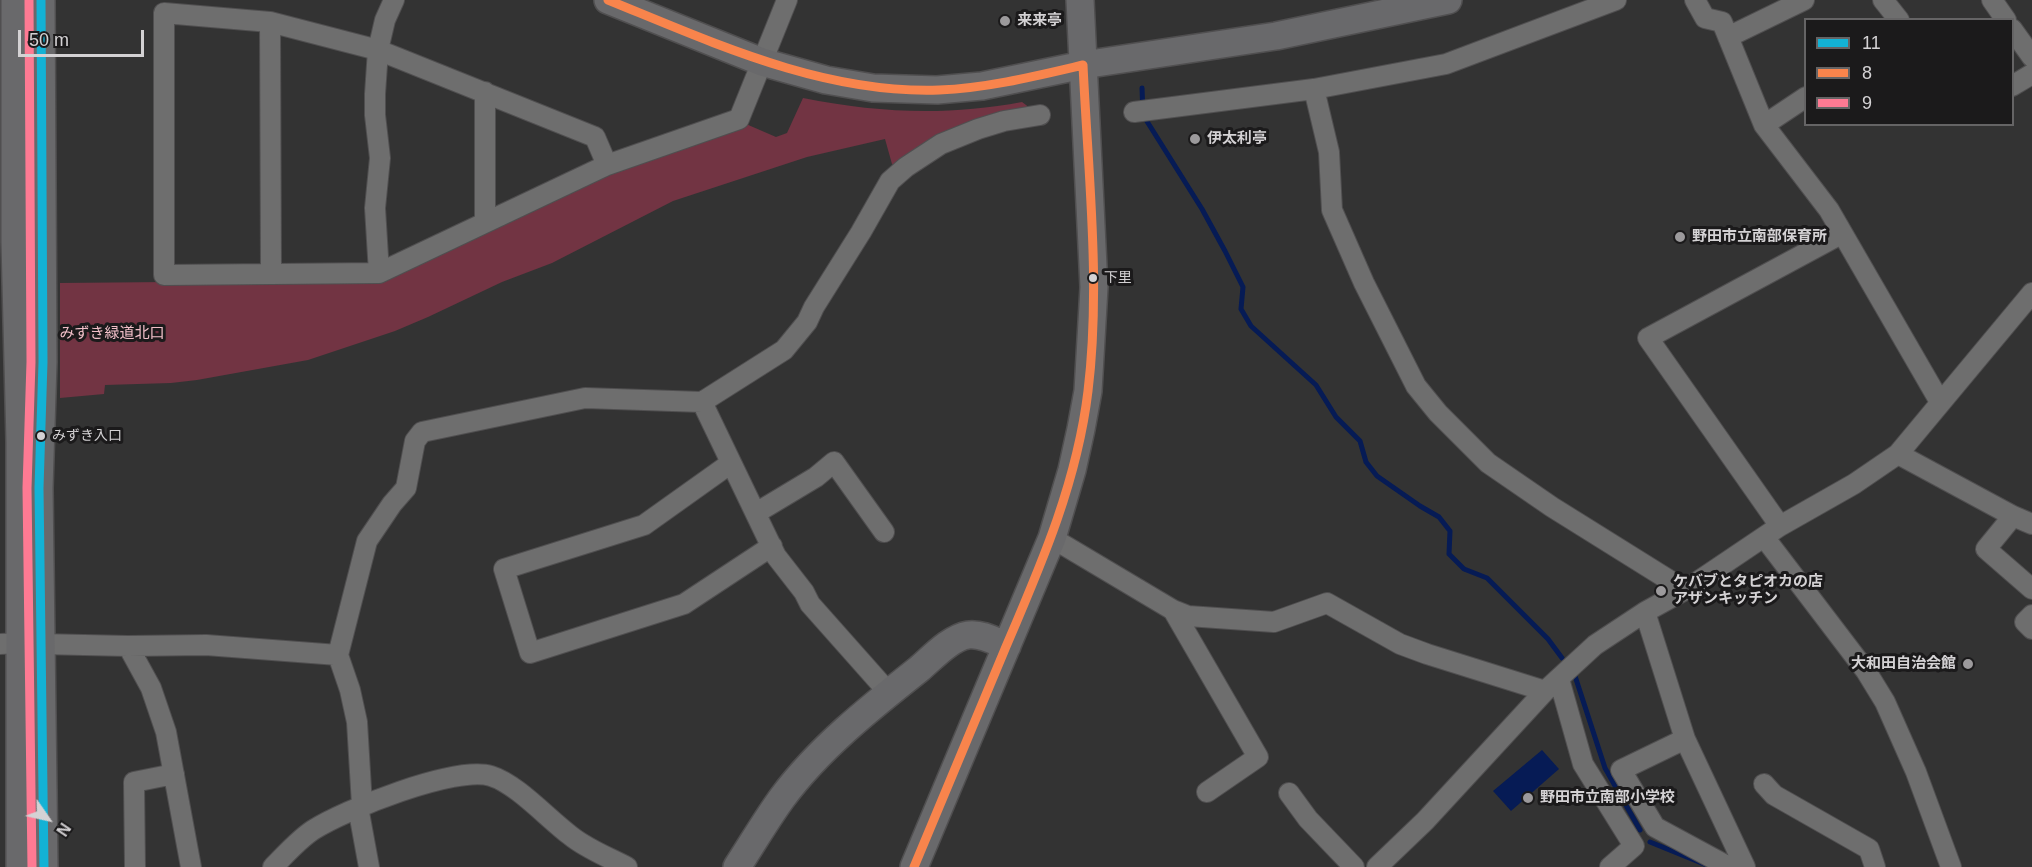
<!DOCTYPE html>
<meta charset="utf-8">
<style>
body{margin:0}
#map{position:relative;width:2032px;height:867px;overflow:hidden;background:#333;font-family:Arial,sans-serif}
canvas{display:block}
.legend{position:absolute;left:1804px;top:18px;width:210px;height:108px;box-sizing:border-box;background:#1b1a1b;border:2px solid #656465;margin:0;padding:8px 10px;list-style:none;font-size:18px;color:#d4d2d4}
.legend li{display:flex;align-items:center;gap:12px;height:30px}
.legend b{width:30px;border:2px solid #656465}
.north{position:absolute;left:18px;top:789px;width:60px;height:60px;-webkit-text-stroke:4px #1b1a1b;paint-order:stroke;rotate:124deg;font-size:16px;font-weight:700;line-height:24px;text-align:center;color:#d4d2d4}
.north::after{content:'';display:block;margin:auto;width:21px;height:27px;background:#d4d2d4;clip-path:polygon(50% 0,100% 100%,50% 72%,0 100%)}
.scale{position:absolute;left:18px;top:30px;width:126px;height:27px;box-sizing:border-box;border:3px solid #d4d2d4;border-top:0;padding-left:8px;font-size:18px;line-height:21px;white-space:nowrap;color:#d4d2d4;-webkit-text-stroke:4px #1b1a1b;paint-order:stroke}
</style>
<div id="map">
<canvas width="2032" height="867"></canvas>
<ul class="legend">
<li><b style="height:8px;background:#13b2d5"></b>11</li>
<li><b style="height:8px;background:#f8844c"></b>8</li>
<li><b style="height:8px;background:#fe7a93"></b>9</li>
</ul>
<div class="north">N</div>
<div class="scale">50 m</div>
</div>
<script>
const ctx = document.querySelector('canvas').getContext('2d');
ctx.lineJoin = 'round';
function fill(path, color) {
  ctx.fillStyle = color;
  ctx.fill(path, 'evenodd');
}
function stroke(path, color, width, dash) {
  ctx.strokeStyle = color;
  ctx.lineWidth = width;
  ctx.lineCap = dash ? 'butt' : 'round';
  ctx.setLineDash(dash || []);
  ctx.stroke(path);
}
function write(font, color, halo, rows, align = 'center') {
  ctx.font = font + ' Arial,"Noto Sans JP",sans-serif';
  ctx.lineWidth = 6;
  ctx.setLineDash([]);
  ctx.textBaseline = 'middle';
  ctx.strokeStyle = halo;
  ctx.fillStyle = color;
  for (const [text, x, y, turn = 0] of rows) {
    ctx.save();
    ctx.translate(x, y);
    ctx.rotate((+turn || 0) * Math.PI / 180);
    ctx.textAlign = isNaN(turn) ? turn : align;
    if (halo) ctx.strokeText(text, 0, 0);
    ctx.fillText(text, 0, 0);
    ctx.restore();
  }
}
const green = new Path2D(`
 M803,98C878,113 947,116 1022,102L1034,111L895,166L892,164L885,139L807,157L673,201L552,263L502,282L428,317L395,331L308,360L197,380L171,383L105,385L104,394L60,398V283L381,280L599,178L746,124L776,137L787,133Z`);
const water = new Path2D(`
 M1542,750L1559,769L1511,811L1493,791Z`);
const stream = new Path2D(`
 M1142,88L1143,115L1202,209L1225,251L1243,287L1241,309L1251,326L1316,385L1336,417L1360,441L1366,462L1377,476L1420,506L1439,517L1450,531L1449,554L1464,569L1487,578L1548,639L1562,658
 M1575,676L1605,768L1640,830
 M1650,842L1709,866`);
const street = new Path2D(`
 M1695,0L1705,18L1722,22L1764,125L1829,210L1940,402
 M1883,0L1899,20
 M1992,0L2006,20
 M270,22L271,274
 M2012,29L2032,57
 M1728,37L1804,0
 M2012,86L2032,74
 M1314,89L1329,152L1332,210L1364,283L1416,386L1438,413L1488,463L1552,507L1685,590
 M1134,112L1314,89L1446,64L1616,0
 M1764,125L1806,97
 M607,165L595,137L378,50L270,22L164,13V275L379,273L607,165L739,119L787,0
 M485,221V92
 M379,273L375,208L380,158L375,115V94L378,50L385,20L394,0
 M702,402L776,556L804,592L810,604L889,693
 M1898,454L2013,516L2032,524
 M731,463L644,525L504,569L530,653L684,604L772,546
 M756,513L816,477L834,462L884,532
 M2013,516L1986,549L2032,589
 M1780,526L1648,338L1841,234
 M1764,537L1866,671L1885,702L1916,772L1951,867
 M1052,538L1173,610L1258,757L1207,792
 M1173,610L1188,616L1274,622L1327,603L1400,644L1427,654L1545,691
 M1645,612L1685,739L1745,867
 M2032,615L2025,622L2032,629
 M0,644L21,643
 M40,644L128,646L151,688L166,732L191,867
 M128,646L206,645L338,655
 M1559,679L1583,764L1634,846L1610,867
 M1685,739L1621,770L1655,827L1729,867
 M1764,784L1774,795L1869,849L1875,867
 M1289,793L1308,819L1354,867
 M362,805L357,722L350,690L338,655L367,541L392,504L406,488L415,441L422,432L585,398L702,402L784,350L807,322L814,307L861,232L890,181L906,167L941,144L978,129L1004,121L1040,115
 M358,807L369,867
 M135,867L134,782L174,774
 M273,867C286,854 298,840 313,830C344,810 456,765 491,776C517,784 548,819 571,836C587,849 608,857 627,867
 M1377,867L1425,821L1545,691L1595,645L1645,612L1685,590L1780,526L1854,484L1898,454L2032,293`);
const secondary = new Path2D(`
 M15,0V242L20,442V867
 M41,0L43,362L39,488L44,867
 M608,0L762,62L826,80L873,88L937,90L982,86L1083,65L1276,36L1448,0
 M737,867C752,844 766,820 782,798C819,748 871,707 919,669C932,658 950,638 968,635C981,633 995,641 1007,646
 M914,867L1052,538L1072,470L1081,429L1088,391L1094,287L1080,0`);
const bus1 = new Path2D(`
 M41,0L43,362L39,488L44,867`);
const bus2 = new Path2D(`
 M608,0C714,43 823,94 939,90C988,88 1036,76 1083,65C1088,173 1101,284 1088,391C1077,483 1041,565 1005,649C975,722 944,794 914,867`);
const bus3 = new Path2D(`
 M29,0L31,362L27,488L32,867`);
const markers = [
 [1005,21,6,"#9c9a9c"],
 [1195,139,6,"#9c9a9c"],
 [1680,237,6,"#9c9a9c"],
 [1093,278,5,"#d4d2d4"],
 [41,436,5,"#d4d2d4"],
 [1661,591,6,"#9c9a9c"],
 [1968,664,6,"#9c9a9c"],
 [1528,798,6,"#9c9a9c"]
];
const busNames = [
 ["下里",1104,278],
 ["みずき入口",52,436]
];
const poiNames = [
 ["来来亭",1017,21],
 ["伊太利亭",1207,139],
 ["野田市立南部保育所",1692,237],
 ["ケバブとタピオカの店",1673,582],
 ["アザンキッチン",1673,599],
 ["大和田自治会館",1956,664,"right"],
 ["野田市立南部小学校",1540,798]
];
const parkNames = [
 ["みずき緑道北口",112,334]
];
fill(green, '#723443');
fill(water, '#061b55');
stroke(stream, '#061b55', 5);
stroke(street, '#504f50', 22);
stroke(secondary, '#504f50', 30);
stroke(street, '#6e6e6e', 20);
stroke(secondary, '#69696b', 27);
stroke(bus1, '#13b2d5', 9);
stroke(bus2, '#f8844c', 9);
stroke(bus3, '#fe7a93', 9);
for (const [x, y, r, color] of markers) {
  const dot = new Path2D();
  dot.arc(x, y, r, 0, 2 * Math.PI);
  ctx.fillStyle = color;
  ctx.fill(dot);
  stroke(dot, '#1b1a1b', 2);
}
write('14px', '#d4d2d4', '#1b1a1b', busNames, 'left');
write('bold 15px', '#d4d2d4', '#1b1a1b', poiNames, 'left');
write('15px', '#f1bfc8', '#1b1a1b', parkNames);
</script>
